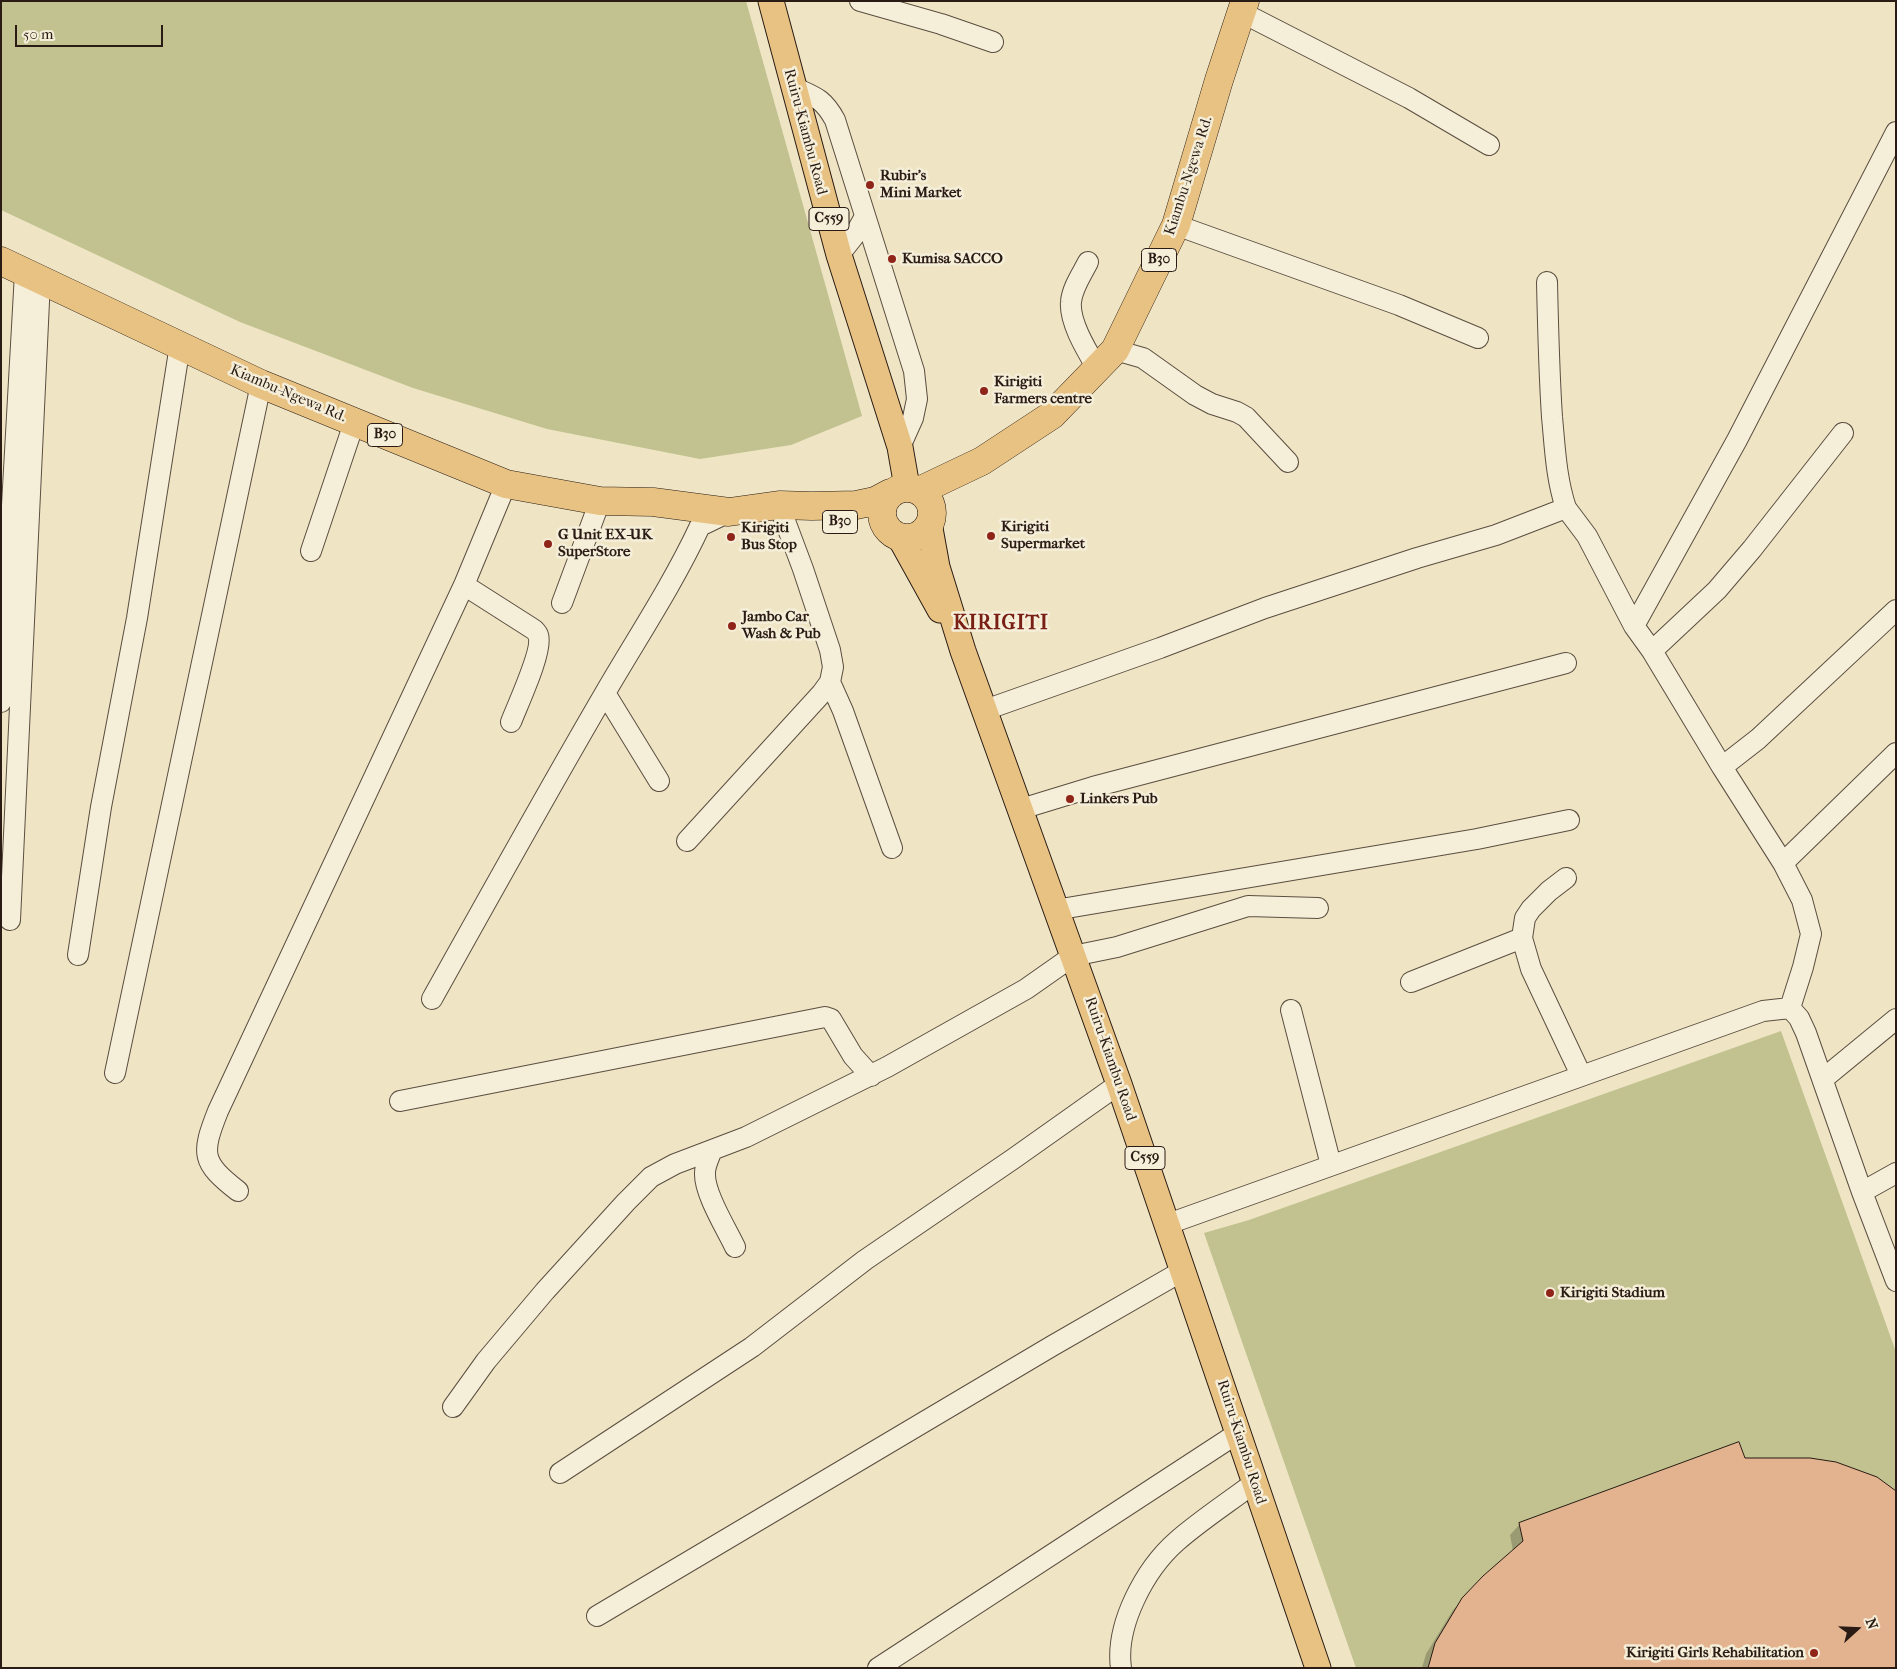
<!DOCTYPE html>
<style>
body{margin:0}
#map{position:relative;width:1897px;height:1669px;overflow:hidden;background:#efe5c4;font-family:"IM FELL French Canon",serif}
canvas{display:block}
.frame{position:absolute;inset:0;border:2px solid #2a1b14;pointer-events:none}
.north{position:absolute;left:1832px;top:1604px;width:50px;height:50px;-webkit-text-stroke:4px #f5eed9;paint-order:stroke;rotate:70deg;font-size:14px;font-weight:700;line-height:20px;text-align:center;color:#2a1b14}
.north::after{content:'';display:block;margin:auto;width:18px;height:22px;background:#2a1b14;clip-path:polygon(50% 0,100% 100%,50% 72%,0 100%)}
.scale{position:absolute;left:15px;top:25px;width:148px;height:22px;box-sizing:border-box;border:2px solid #2a1b14;border-top:0;padding-left:6px;font-size:15px;line-height:18px;white-space:nowrap;color:#2a1b14;-webkit-text-stroke:4px #f5eed9;paint-order:stroke}
</style>
<div id="map">
<canvas width="1897" height="1669"></canvas>
<div class="frame"></div>
<div class="north">N</div>
<div class="scale">50 m</div>
</div>
<script>
const ctx = document.querySelector('canvas').getContext('2d');
ctx.lineJoin = 'round';
function fill(path, color) {
  ctx.fillStyle = color;
  ctx.fill(path, 'evenodd');
}
function stroke(path, color, width, dash) {
  ctx.strokeStyle = color;
  ctx.lineWidth = width;
  ctx.lineCap = dash ? 'butt' : 'round';
  ctx.setLineDash(dash || []);
  ctx.stroke(path);
}
function write(font, color, halo, rows, align = 'center') {
  ctx.font = font + ' "IM FELL French Canon",serif';
  ctx.lineWidth = 5;
  ctx.setLineDash([]);
  ctx.textBaseline = 'middle';
  ctx.strokeStyle = halo;
  ctx.fillStyle = color;
  for (const [text, x, y, turn = 0] of rows) {
    ctx.save();
    ctx.translate(x, y);
    ctx.rotate((+turn || 0) * Math.PI / 180);
    ctx.textAlign = isNaN(turn) ? turn : align;
    if (halo) ctx.strokeText(text, 0, 0);
    ctx.fillText(text, 0, 0);
    ctx.restore();
  }
}
const green = new Path2D(`
 M1,1H746L862,416L791,445L700,459L547,429L413,388L240,322L1,210Z
 M1781,1031L1896,1352V1668H1356L1204,1233L1249,1220Z`);
const shadow = new Path2D(`
 M1744,1459L1896,1668H1422L1426,1654L1453,1610L1473,1588L1513,1551L1510,1535L1520,1524Z`);
const building = new Path2D(`
 M1739,1442L1745,1458H1810L1836,1462L1877,1477L1896,1491V1668H1428L1435,1643L1462,1598L1483,1576L1523,1541L1519,1523Z`);
const minor = new Path2D(`
 M860,1L941,24L993,42
 M1241,12L1409,98L1489,145
 M793,87C815,97 823,98 835,120L914,371L917,399L913,418L900,447
 M1176,225L1399,305L1478,338
 M839,255L854,236L864,218
 M1088,262C1082,274 1072,288 1071,302C1069,322 1087,351 1097,368
 M1547,282C1548,327 1549,372 1552,417C1555,448 1556,478 1566,508
 M1115,350L1143,358L1195,395L1212,404L1237,412L1246,417L1288,462
 M311,551L354,423
 M464,585L533,629C534,629 538,634 538,635C544,649 517,706 511,722
 M562,603L600,501
 M1634,626L1737,440L1896,132
 M1652,651L1717,590L1752,549L1843,433
 M830,682L843,711L892,848
 M605,693L659,781
 M1,702L25,273
 M985,710L1160,648L1265,608L1417,558L1496,535L1566,508L1587,536L1634,626L1652,651L1722,767L1783,863L1802,900L1811,934L1803,967L1790,1008
 M1722,767L1758,739L1896,610
 M1021,809L1093,787L1566,663
 M687,841L822,693L830,682L833,667L830,650L803,569L779,505
 M1783,863L1896,753
 M1566,878L1549,891L1531,909L1525,918L1522,938L1531,969L1581,1075
 M1055,910L1477,839L1569,820
 M10,920L40,280
 M78,955L101,807L137,618L180,345
 M1411,982L1522,938
 M432,999C489,897 546,794 605,693C637,638 673,584 700,526L729,512
 M1291,1010L1331,1165
 M115,1073L261,384
 M1823,1079L1896,1019
 M400,1101L825,1017L831,1019L853,1056L871,1076
 M712,1150C709,1158 705,1165 705,1173C704,1193 726,1228 735,1247
 M238,1191C201,1162 201,1154 218,1111L464,585L506,484
 M1862,1192L1896,1173
 M1168,1224L1763,1011L1790,1008L1799,1018L1806,1033L1862,1192L1896,1281
 M453,1407L486,1361L545,1291L626,1202L651,1177L675,1164L746,1137L887,1067L1026,989L1073,956L1117,947L1248,906L1318,908
 M560,1473L752,1347L865,1260L1013,1159L1119,1084
 M597,1616L1052,1346L1184,1270
 M878,1668L1238,1433
 M1121,1668C1115,1625 1145,1569 1177,1541C1201,1520 1229,1502 1254,1483`);
const major = new Path2D(`
 M771,1L839,255L900,447L907,487
 M929,523L937,567L963,651L1119,1084L1318,1668
 M899,536L940,610`);
const highway = new Path2D(`
 M1,261L261,384L506,484L600,501L653,502L729,512L779,505L812,506L856,505L875,501L890,493
 M882 513a25 25 0 1 1 50 0a25 25 0 1 1-50 0Z
 M919,491L982,461L1052,415L1115,350L1176,225L1219,80L1245,1`);
const markers = [
 [870,185,5,"#8f2418"],
 [892,259,5,"#8f2418"],
 [984,391,5,"#8f2418"],
 [991,536,5,"#8f2418"],
 [731,537,5,"#8f2418"],
 [548,544,5,"#8f2418"],
 [732,626,5,"#8f2418"],
 [1070,799,5,"#8f2418"],
 [1550,1293,5,"#8f2418"],
 [1814,1653,5,"#8f2418"]
];
const shields = [
 [829,219,40],
 [1159,260,35],
 [385,435,35],
 [840,522,35],
 [1145,1158,40]
];
const shieldNames = [
 ["C559",829,219],
 ["B30",1159,260],
 ["B30",385,435],
 ["B30",840,522],
 ["C559",1145,1158]
];
const streetNames = [
 ["Ruiru-Kiambu Road",805,132,75],
 ["Kiambu-Ngewa Rd.",1189,176,-72],
 ["Kiambu-Ngewa Rd.",288,394,23],
 ["Ruiru-Kiambu Road",1110,1059,71],
 ["Ruiru-Kiambu Road",1241,1442,72]
];
const poiNames = [
 ["Rubir's",880,176],
 ["Mini Market",880,193],
 ["Kumisa SACCO",902,259],
 ["Kirigiti",994,382],
 ["Farmers centre",994,399],
 ["Kirigiti",1001,527],
 ["Supermarket",1001,544],
 ["Kirigiti",741,528],
 ["Bus Stop",741,545],
 ["G Unit EX-UK",558,535],
 ["SuperStore",558,552],
 ["Jambo Car",742,617],
 ["Wash & Pub",742,634],
 ["Linkers Pub",1080,799],
 ["Kirigiti Stadium",1560,1293],
 ["Kirigiti Girls Rehabilitation",1804,1653,"right"]
];
const districtNames = [
 ["KIRIGITI",1001,624]
];
fill(green, '#c1c28f');
fill(shadow, '#0003');
fill(building, '#e3b390');
stroke(building, '#2a1b14', 1);
stroke(minor, '#5b4e40', 22);
stroke(major, '#2a1b14', 27);
stroke(highway, '#2a1b14', 29);
stroke(minor, '#f5eed9', 20);
stroke(major, '#e8c282', 25);
stroke(highway, '#e8c282', 28);
for (const [x, y, r, color] of markers) {
  const dot = new Path2D();
  dot.arc(x, y, r, 0, 2 * Math.PI);
  ctx.fillStyle = color;
  ctx.fill(dot);
  stroke(dot, '#f5eed9', 2);
}
for (const [x, y, w] of shields) {
  const box = new Path2D();
  box.roundRect(x - w / 2, y - 11.5, w, 23, 4);
  ctx.fillStyle = '#f5eed9';
  ctx.fill(box);
  stroke(box, '#2a1b14', 1);
}
write('bold 14px', '#2a1b14', null, shieldNames);
write('15px', '#2a1b14', '#f5eed9', streetNames);
write('bold 15px', '#2a1b14', '#f5eed9', poiNames, 'left');
ctx.letterSpacing = '1px';
write('bold 20px', '#7a1f14', '#f5eed9', districtNames);
ctx.letterSpacing = '0px';
</script>
